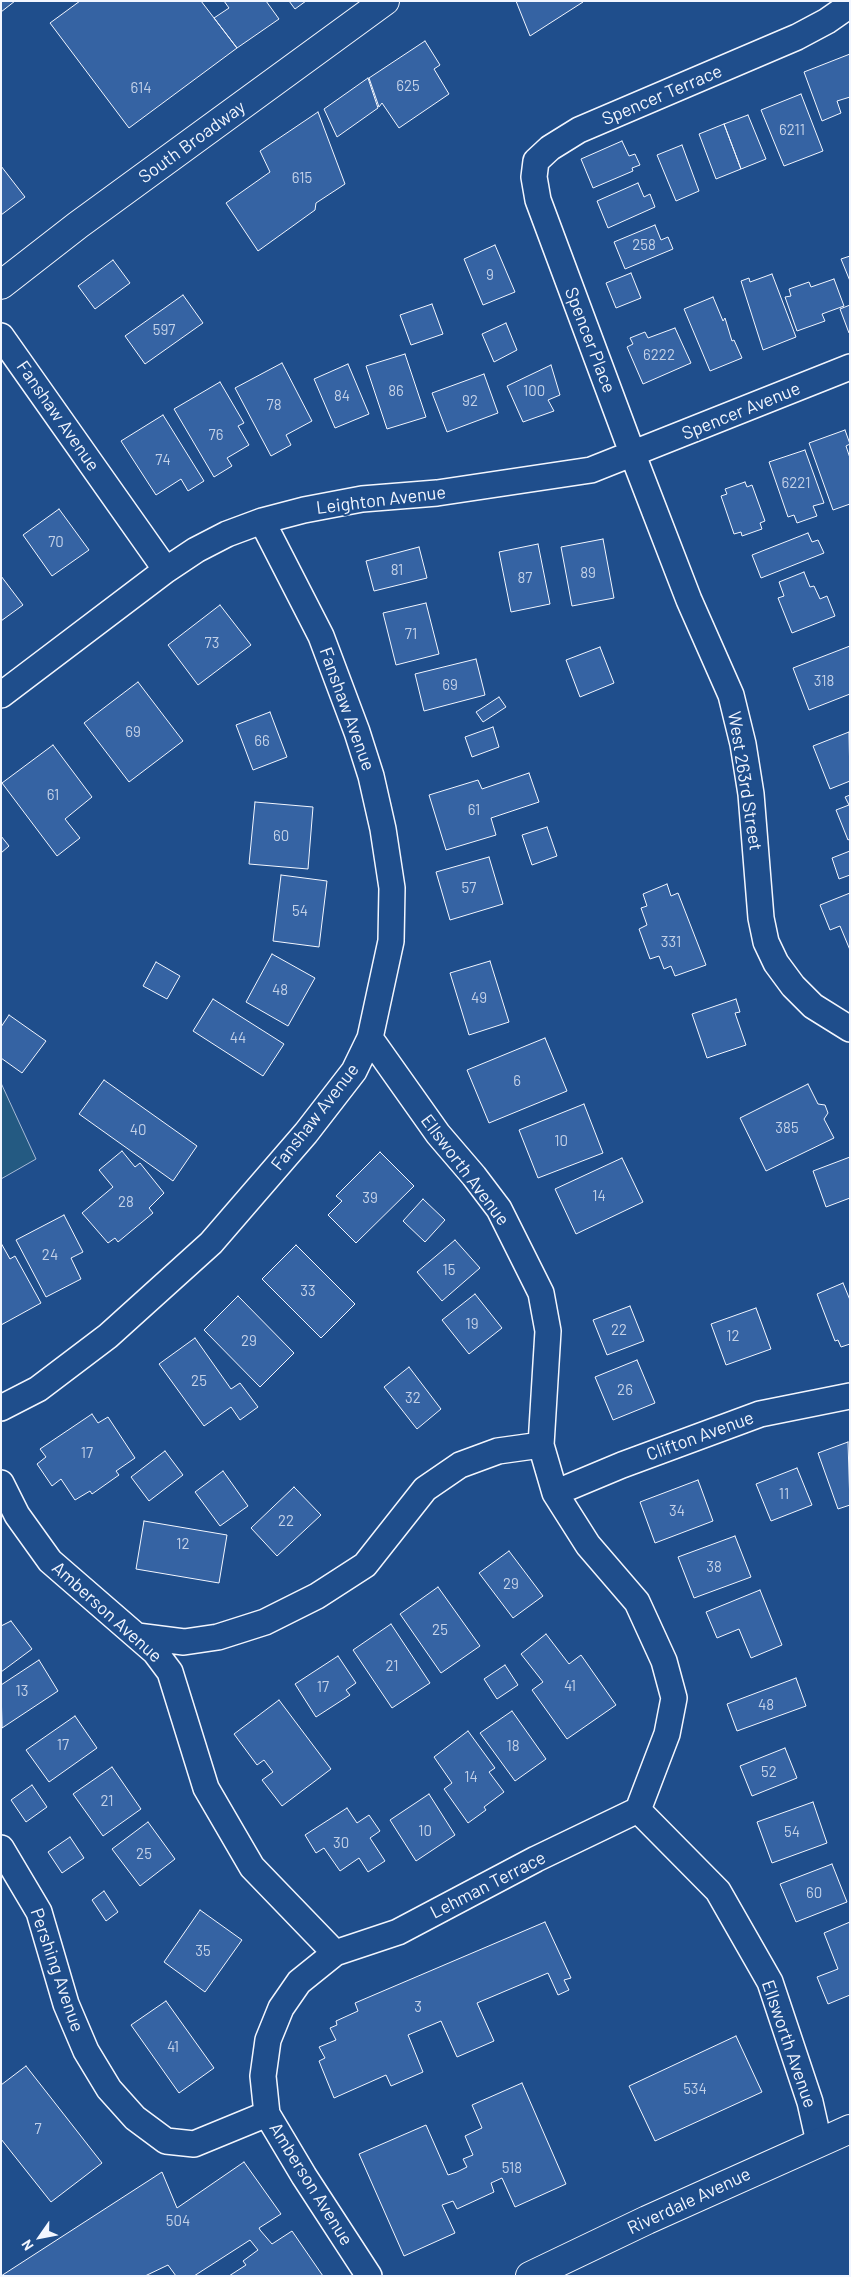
<!DOCTYPE html>
<html>
<head>
<meta charset="utf-8">
<style>
  body { margin:0 }
  #map { position:relative; width:851px; height:2277px; overflow:hidden; background:#1f4e8c; font-family:Barlow,sans-serif }
  canvas { display:block }
  .frame { position:absolute; inset:0; border:2px solid #f2f6ff; pointer-events:none }
  .north { position:absolute; left:15px; top:2212px; width:50px; height:50px; -webkit-text-stroke:4px #1f4e8c; paint-order:stroke; rotate:237deg; font-size:14px; font-weight:700; line-height:20px; text-align:center; color:#f2f6ff }
  .north::after { content:''; display:block; margin:auto; width:18px; height:22px; background:#f2f6ff; clip-path:polygon(50% 0,100% 100%,50% 72%,0 100%) }
</style>
</head>
<body>
<div id="map">
<canvas width="851" height="2277"></canvas>
<div class="frame"></div>
<div class="north">N</div>
</div>
<script>
const ctx = document.querySelector('canvas').getContext('2d');
ctx.lineJoin = 'round';
function paint(path, color) {
  ctx.fillStyle = color;
  ctx.fill(path, 'evenodd');
}
function toPath(rows) {
  const path = new Path2D();
  for (const r of rows) {
    path.moveTo(r[0], r[1]);
    for (let i = 2; i < r.length; i += 2) path.lineTo(r[i], r[i + 1]);
  }
  return path;
}
function strokePath(path, color, width, dash) {
  ctx.strokeStyle = color;
  ctx.lineWidth = width;
  ctx.lineCap = dash ? 'butt' : 'round';
  ctx.setLineDash(dash || []);
  ctx.stroke(path);
}
function drawText(font, color, halo, rows, align = 'center') {
  ctx.font = font + ' Barlow,sans-serif';
  ctx.lineWidth = 4;
  ctx.setLineDash([]);
  ctx.textBaseline = 'middle';
  ctx.strokeStyle = halo;
  ctx.fillStyle = color;
  for (const [text, x, y, turn = 0] of rows) {
    ctx.save();
    ctx.translate(x, y);
    ctx.rotate((+turn || 0) * Math.PI / 180);
    ctx.textAlign = isNaN(turn) ? turn : align;
    if (halo) ctx.strokeText(text, 0, 0);
    ctx.fillText(text, 0, 0);
    ctx.restore();
  }
}
const green = toPath([
  [1,1083,36,1159,1,1179,1,1083]
]);
const building = toPath([
  [1,1,15,1,1,12,1,1],
  [80,1,201,1,237,48,129,128,50,23,80,1],
  [224,1,266,1,279,19,237,48,214,18,229,8,224,1],
  [289,1,306,1,295,9,289,1],
  [516,1,583,1,583,2,530,36,516,1],
  [425,41,440,65,434,69,449,94,399,128,382,103,379,107,369,78,425,41],
  [850,54,850,97,837,101,841,113,822,121,804,72,850,54],
  [368,78,378,108,337,137,324,109,368,78],
  [801,94,823,151,784,166,761,110,801,94],
  [318,112,345,184,316,203,315,210,258,251,226,203,270,172,260,151,318,112],
  [748,115,766,159,741,169,724,124,748,115],
  [724,124,741,169,716,179,699,134,724,124],
  [622,141,629,156,635,154,640,165,632,168,633,171,593,188,581,159,622,141],
  [682,145,699,191,676,201,657,155,682,145],
  [1,166,25,197,1,215,1,166],
  [638,183,644,197,650,194,655,207,608,228,597,201,638,183],
  [655,225,661,240,668,237,673,249,625,269,614,242,655,225],
  [495,245,515,292,483,305,464,259,495,245],
  [850,256,850,281,841,259,850,256],
  [113,260,130,283,95,309,78,286,113,260],
  [631,273,641,298,616,308,606,283,631,273],
  [772,274,796,337,763,350,741,281,749,278,750,282,772,274],
  [834,279,844,306,822,314,825,321,797,331,785,297,791,296,789,289,809,282,811,287,834,279],
  [183,295,203,323,145,364,125,336,183,295],
  [713,297,723,321,725,318,732,341,734,340,742,358,710,371,684,309,713,297],
  [432,304,443,334,411,345,400,315,432,304],
  [850,305,850,333,849,333,840,309,850,305],
  [506,323,517,350,494,362,482,334,506,323],
  [675,328,691,363,643,384,627,347,633,344,630,338,645,332,648,338,675,328],
  [405,354,426,417,387,429,366,366,405,354],
  [282,363,312,421,286,435,291,445,271,456,235,388,282,363],
  [348,364,369,414,335,428,314,379,348,364],
  [551,365,560,395,548,400,554,411,523,422,507,386,551,365],
  [484,374,498,413,447,432,432,393,484,374],
  [220,382,244,423,238,426,249,445,227,458,232,466,214,477,174,409,220,382],
  [163,415,204,481,188,491,181,479,156,495,121,441,163,415],
  [845,430,850,444,846,446,850,458,850,504,833,510,809,443,845,430],
  [805,450,824,503,813,506,817,516,797,523,794,515,788,517,769,462,805,450],
  [745,482,747,487,752,485,765,521,760,523,762,529,742,536,741,532,734,534,721,496,727,494,725,489,745,482],
  [59,509,89,550,52,576,23,535,59,509],
  [808,533,812,542,818,540,824,553,761,578,752,555,808,533],
  [603,539,614,598,572,606,561,547,603,539],
  [538,544,550,604,511,612,499,552,538,544],
  [419,547,427,578,374,591,366,561,419,547],
  [804,572,810,587,814,586,820,599,827,596,835,616,792,633,778,598,784,596,779,582,804,572],
  [1,576,23,605,1,621,1,576],
  [426,603,439,654,396,665,383,613,426,603],
  [220,605,251,645,198,685,168,645,220,605],
  [850,646,850,694,809,710,793,668,850,646],
  [600,647,614,683,580,697,566,660,600,647],
  [476,659,485,695,424,711,415,674,476,659],
  [138,682,183,741,129,782,84,723,138,682],
  [499,697,506,707,483,722,476,712,499,697],
  [270,712,287,757,253,770,236,725,270,712],
  [493,727,499,747,472,757,465,737,493,727],
  [849,732,850,781,830,789,813,746,849,732],
  [53,745,92,797,65,819,80,838,57,856,2,783,53,745],
  [529,773,539,802,491,818,496,835,446,850,429,795,478,780,482,789,529,773],
  [850,795,850,839,848,840,836,810,849,805,845,797,850,795],
  [255,802,313,807,308,869,249,864,255,802],
  [547,827,557,856,532,865,522,835,547,827],
  [1,836,9,846,1,853,1,836],
  [850,851,850,875,839,879,832,858,850,851],
  [489,857,503,904,450,920,436,872,489,857],
  [281,875,327,881,319,947,273,941,281,875],
  [667,884,671,896,678,893,706,965,675,976,671,966,664,969,659,956,650,959,639,929,647,925,641,908,647,906,643,894,667,884],
  [850,893,850,950,840,926,830,930,820,905,850,893],
  [272,954,315,978,288,1026,246,1002,272,954],
  [490,961,509,1022,469,1035,450,973,490,961],
  [156,962,180,976,167,999,143,986,156,962],
  [213,999,284,1044,263,1076,193,1031,213,999],
  [736,999,740,1012,735,1013,746,1045,707,1058,692,1014,736,999],
  [9,1015,46,1041,22,1073,1,1058,1,1027,9,1015],
  [545,1038,567,1091,489,1123,467,1070,545,1038],
  [104,1080,197,1146,173,1181,79,1114,104,1080],
  [808,1084,818,1104,825,1105,828,1113,824,1119,834,1138,766,1171,740,1118,808,1084],
  [584,1104,603,1153,538,1178,519,1130,584,1104],
  [122,1151,135,1167,140,1163,164,1193,149,1208,153,1213,118,1242,115,1238,108,1243,82,1213,113,1187,99,1170,122,1151],
  [380,1152,414,1186,356,1243,328,1215,342,1201,336,1196,380,1152],
  [850,1157,850,1198,826,1207,813,1171,850,1157],
  [622,1158,643,1202,576,1234,555,1189,622,1158],
  [423,1199,445,1220,425,1242,403,1221,423,1199],
  [64,1215,83,1252,71,1258,81,1279,46,1297,16,1240,64,1215],
  [455,1240,480,1268,442,1301,417,1272,455,1240],
  [1,1243,10,1259,15,1256,41,1303,1,1325,1,1243],
  [296,1245,355,1304,321,1338,262,1279,296,1245],
  [843,1283,850,1300,850,1344,841,1347,838,1340,835,1341,817,1294,843,1283],
  [475,1294,502,1328,469,1354,442,1320,475,1294],
  [238,1296,294,1353,260,1387,204,1330,238,1296],
  [630,1306,644,1341,607,1355,593,1320,630,1306],
  [756,1308,771,1349,726,1365,711,1324,756,1308],
  [195,1338,231,1389,240,1383,258,1407,240,1420,231,1407,204,1426,159,1364,195,1338],
  [637,1360,655,1403,613,1420,595,1377,637,1360],
  [409,1367,441,1409,417,1429,384,1387,409,1367],
  [92,1414,98,1423,108,1417,135,1458,116,1471,119,1475,92,1494,90,1491,75,1500,61,1479,52,1486,37,1464,46,1457,40,1449,92,1414],
  [848,1442,850,1505,838,1509,818,1453,848,1442],
  [165,1451,183,1475,149,1501,131,1477,165,1451],
  [797,1468,812,1505,771,1521,756,1484,797,1468],
  [223,1471,248,1506,220,1526,195,1492,223,1471],
  [698,1480,713,1521,655,1543,640,1502,698,1480],
  [294,1487,321,1515,277,1556,251,1528,294,1487],
  [144,1521,227,1535,219,1583,136,1569,144,1521],
  [735,1536,751,1577,694,1598,678,1557,735,1536],
  [509,1551,543,1596,513,1618,479,1573,509,1551],
  [438,1587,480,1646,441,1673,400,1614,438,1587],
  [760,1590,782,1645,751,1658,739,1629,717,1638,706,1612,760,1590],
  [11,1621,32,1649,1,1672,1,1626,11,1621],
  [391,1624,430,1683,392,1708,353,1650,391,1624],
  [546,1634,569,1664,581,1655,616,1705,567,1739,532,1690,543,1682,521,1654,546,1634],
  [338,1656,356,1683,346,1690,350,1695,316,1717,295,1684,338,1656],
  [39,1660,58,1691,2,1728,1,1685,39,1660],
  [505,1665,518,1685,497,1699,484,1679,505,1665],
  [796,1678,806,1706,737,1731,727,1704,796,1678],
  [279,1700,331,1769,282,1806,262,1780,273,1772,264,1760,257,1765,234,1734,279,1700],
  [512,1711,546,1759,515,1781,480,1733,512,1711],
  [75,1716,97,1748,49,1782,26,1750,75,1716],
  [468,1731,495,1768,489,1772,504,1792,484,1807,486,1810,468,1823,444,1789,452,1783,434,1757,468,1731],
  [785,1748,797,1778,752,1796,740,1766,785,1748],
  [112,1767,141,1809,103,1836,73,1794,112,1767],
  [32,1785,47,1807,26,1822,11,1800,32,1785],
  [429,1794,455,1835,416,1861,390,1820,429,1794],
  [813,1802,827,1843,772,1863,757,1822,813,1802],
  [347,1808,357,1823,369,1815,380,1831,370,1838,385,1861,368,1872,359,1858,340,1871,324,1848,316,1853,305,1835,347,1808],
  [148,1822,175,1859,140,1886,112,1849,148,1822],
  [70,1837,84,1858,62,1873,48,1852,70,1837],
  [832,1864,847,1902,796,1922,780,1884,832,1864],
  [104,1891,118,1912,106,1921,92,1900,104,1891],
  [200,1910,242,1940,205,1992,164,1962,200,1910],
  [545,1922,571,1978,564,1980,569,1990,558,1995,548,1973,477,2003,494,2041,457,2057,441,2021,408,2035,423,2072,391,2086,386,2075,334,2098,319,2061,325,2058,319,2047,336,2040,330,2028,337,2025,336,2021,358,2011,355,2003,545,1922],
  [850,1922,850,1995,828,2004,817,1977,838,1969,824,1933,850,1922],
  [166,2001,214,2068,179,2093,131,2025,166,2001],
  [736,2036,762,2092,655,2141,629,2086,736,2036],
  [26,2066,102,2163,51,2202,1,2139,1,2085,26,2066],
  [522,2083,566,2184,515,2207,502,2178,491,2183,494,2192,457,2209,453,2201,442,2205,455,2233,404,2256,359,2154,426,2125,448,2175,457,2172,467,2167,463,2159,473,2155,465,2136,482,2128,472,2105,522,2083],
  [244,2162,281,2214,259,2228,260,2230,272,2244,292,2231,323,2276,229,2276,246,2265,243,2261,258,2250,250,2240,194,2276,176,2276,168,2265,145,2276,1,2276,162,2172,177,2208,244,2162]
]);
const minor = toPath([
  [850,5,827,21,797,37,579,130,550,148,536,161,534,177,538,200,633,455,689,600,731,695,743,744,751,794,761,918,766,942,776,963,793,986,813,1006,850,1029],
  [1,336,166,570],
  [1,695,166,570,196,550,227,534,262,521,304,510,362,499,437,493,591,470,850,367],
  [370,1038,438,1134,474,1176,499,1209,541,1293,548,1331,541,1445,555,1493,588,1545,637,1602,664,1661,674,1698,667,1734,638,1810,718,1891,770,1982,810,2102,819,2142],
  [1,1408,38,1389,108,1336,211,1243,306,1133,354,1071,370,1038,391,941,392,888,383,829,371,776,357,732,321,636,262,521],
  [1,1483,17,1515,50,1561,155,1652,170,1672,206,1788,252,1867,335,1953],
  [555,1493,622,1465,760,1414,850,1396],
  [137,1636,184,1642,218,1637,265,1622,317,1596,365,1565,425,1489,460,1465,498,1451,541,1445],
  [1,1848,39,1912,66,2004,86,2051,109,2089,135,2118,166,2141,194,2144,267,2114],
  [369,2276,304,2176,267,2114,263,2076,268,2040,281,2008,299,1982,335,1953,398,1932,536,1859,638,1810]
]);
const secondary = toPath([
  [530,2276,647,2220,850,2129]
]);
const primary = toPath([
  [1,285,78,225,385,1]
]);
const numberNames = [
  ["625",408,86],
  ["614",141,88],
  ["6211",792,130],
  ["615",302,178],
  ["258",644,245],
  ["9",490,275],
  ["597",164,330],
  ["6222",659,355],
  ["86",396,391],
  ["100",534,391],
  ["84",342,396],
  ["92",470,401],
  ["78",274,405],
  ["76",216,435],
  ["74",163,460],
  ["6221",796,483],
  ["70",56,542],
  ["81",397,570],
  ["89",588,573],
  ["87",525,578],
  ["71",411,634],
  ["73",212,643],
  ["318",824,681],
  ["69",450,685],
  ["69",133,732],
  ["66",262,741],
  ["61",53,795],
  ["61",474,810],
  ["60",281,836],
  ["57",469,888],
  ["54",300,911],
  ["331",671,942],
  ["48",280,990],
  ["49",479,998],
  ["44",238,1038],
  ["6",517,1081],
  ["385",787,1128],
  ["40",138,1130],
  ["10",561,1141],
  ["14",599,1196],
  ["39",370,1198],
  ["28",126,1202],
  ["24",50,1255],
  ["15",449,1270],
  ["33",308,1291],
  ["19",472,1324],
  ["22",619,1330],
  ["12",733,1336],
  ["29",249,1341],
  ["25",199,1381],
  ["26",625,1390],
  ["32",413,1398],
  ["17",87,1453],
  ["11",784,1494],
  ["34",677,1511],
  ["22",286,1521],
  ["12",183,1544],
  ["38",714,1567],
  ["29",511,1584],
  ["25",440,1630],
  ["21",392,1666],
  ["41",570,1686],
  ["17",323,1687],
  ["13",22,1691],
  ["48",766,1705],
  ["17",63,1745],
  ["18",513,1746],
  ["52",769,1772],
  ["14",471,1777],
  ["21",107,1801],
  ["10",425,1831],
  ["54",792,1832],
  ["30",341,1843],
  ["25",144,1854],
  ["60",814,1893],
  ["35",203,1951],
  ["3",418,2007],
  ["41",173,2047],
  ["534",695,2089],
  ["7",38,2129],
  ["518",512,2168],
  ["504",178,2221]
];
const streetNames = [
  ["Spencer Terrace",662,95,-23],
  ["South Broadway",192,142,-36],
  ["Spencer Place",590,340,69],
  ["Spencer Avenue",741,411,-22],
  ["Fanshaw Avenue",58,416,55],
  ["Leighton Avenue",381,500,-7],
  ["Fanshaw Avenue",347,709,70],
  ["West 263rd Street",745,781,81],
  ["Fanshaw Avenue",315,1117,-52],
  ["Ellsworth Avenue",465,1170,53],
  ["Clifton Avenue",700,1436,-20],
  ["Amberson Avenue",107,1612,42],
  ["Lehman Terrace",488,1885,-27],
  ["Pershing Avenue",57,1970,71],
  ["Ellsworth Avenue",789,2044,71],
  ["Amberson Avenue",311,2184,58],
  ["Riverdale Avenue",689,2201,-25]
];
paint(green, '#245a82');
strokePath(green, '#a8bbd7', 1);
paint(building, '#3563a3');
strokePath(building, '#f2f6ff', 1);
strokePath(minor, '#f2f6ff', 28);
strokePath(secondary, '#f2f6ff', 30);
strokePath(primary, '#f2f6ff', 30);
strokePath(minor, '#1f4e8c', 25);
strokePath(secondary, '#1f4e8c', 28);
strokePath(primary, '#1f4e8c', 28);
drawText('15px', '#c3d1e8', null, numberNames);
drawText('18px', '#f2f6ff', '#1f4e8c', streetNames);
</script>
</body>
</html>
